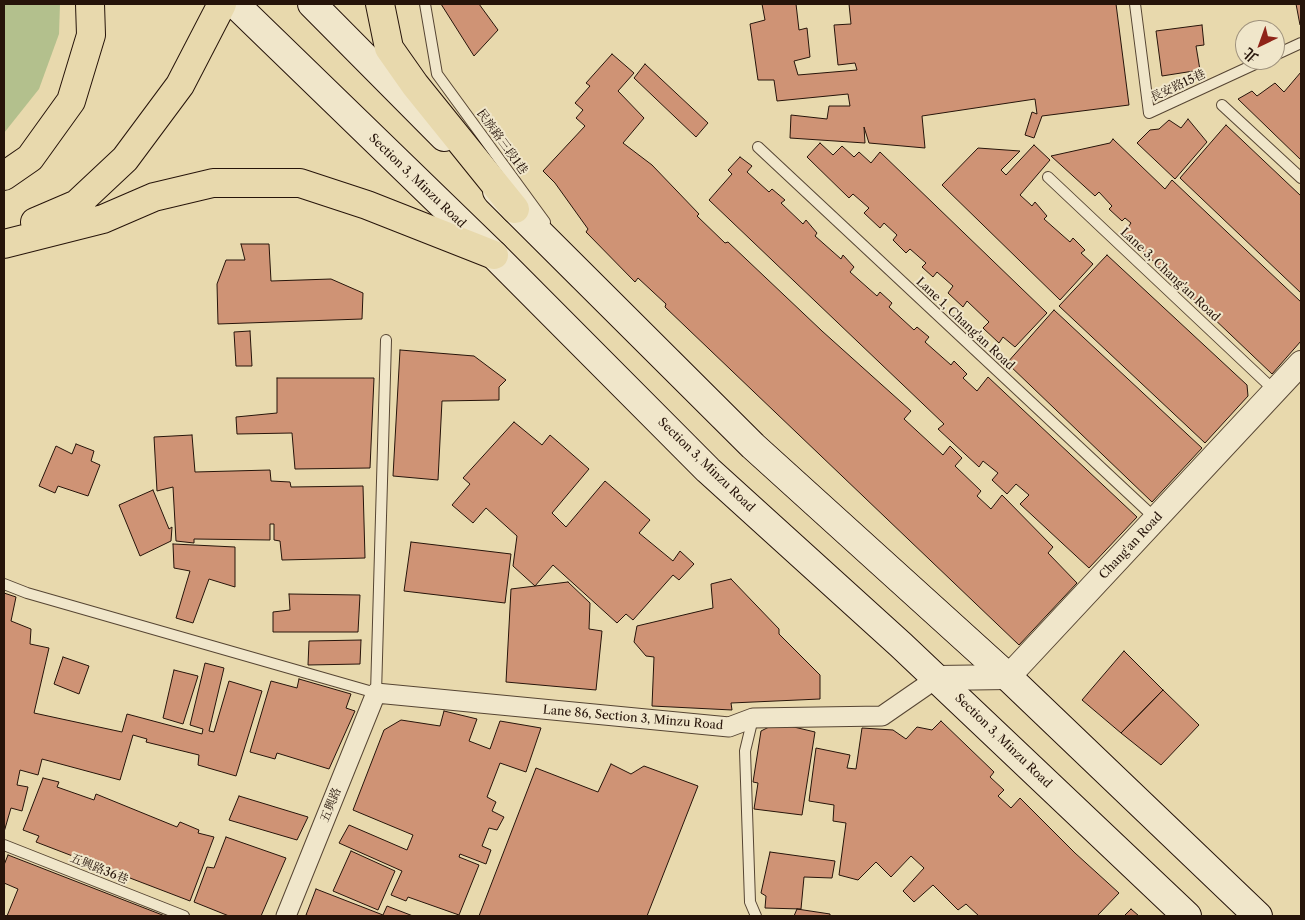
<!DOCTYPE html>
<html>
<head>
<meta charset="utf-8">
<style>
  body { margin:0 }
  #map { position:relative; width:1305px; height:920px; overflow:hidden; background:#e8d9ad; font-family:"Libre Caslon Text","Noto Serif TC",serif }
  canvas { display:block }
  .frame { position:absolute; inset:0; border:5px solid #26140a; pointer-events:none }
  .north { position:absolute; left:1235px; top:20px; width:50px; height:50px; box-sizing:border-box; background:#f0e6ca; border:1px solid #9f927d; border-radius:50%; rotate:222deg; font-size:14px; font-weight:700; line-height:20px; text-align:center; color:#26140a }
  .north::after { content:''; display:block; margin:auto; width:18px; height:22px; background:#8f2418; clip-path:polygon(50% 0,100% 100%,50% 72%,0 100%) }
</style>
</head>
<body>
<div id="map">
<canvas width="1305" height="920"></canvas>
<div class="frame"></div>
<div class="north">北</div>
</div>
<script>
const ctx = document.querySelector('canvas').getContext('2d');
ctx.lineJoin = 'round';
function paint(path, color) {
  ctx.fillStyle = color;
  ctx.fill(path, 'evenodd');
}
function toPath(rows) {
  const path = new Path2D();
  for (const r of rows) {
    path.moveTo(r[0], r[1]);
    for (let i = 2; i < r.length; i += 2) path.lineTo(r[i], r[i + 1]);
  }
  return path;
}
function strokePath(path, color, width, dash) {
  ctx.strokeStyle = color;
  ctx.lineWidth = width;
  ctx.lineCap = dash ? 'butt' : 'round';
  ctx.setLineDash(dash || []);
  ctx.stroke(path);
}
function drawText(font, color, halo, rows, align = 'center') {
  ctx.font = font + ' "Libre Caslon Text","Noto Serif TC",serif';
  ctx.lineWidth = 4;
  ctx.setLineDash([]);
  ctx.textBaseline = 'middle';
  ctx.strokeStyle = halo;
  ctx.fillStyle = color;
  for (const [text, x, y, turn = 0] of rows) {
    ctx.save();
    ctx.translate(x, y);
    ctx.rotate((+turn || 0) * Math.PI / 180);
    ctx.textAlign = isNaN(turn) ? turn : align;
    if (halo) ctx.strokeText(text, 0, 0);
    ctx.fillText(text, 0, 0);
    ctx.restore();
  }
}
const green = toPath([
  [4,4,60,4,59,34,39,89,4,133]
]);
const building = toPath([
  [441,4,479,4,498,30,474,56,441,4],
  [762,4,796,4,799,30,807,28,810,57,794,61,798,75,857,70,855,63,838,65,834,25,851,24,849,4,1116,4,1129,105,1042,116,1034,138,1025,135,1032,112,1037,114,1035,99,922,116,925,148,869,143,864,127,865,143,790,138,791,115,827,119,829,106,850,106,848,94,777,101,774,80,758,80,750,24,765,20,762,4],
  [1296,4,1301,4,1301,24,1300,25,1296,4],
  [1202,25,1204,45,1196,46,1200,70,1162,76,1156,31,1202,25],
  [612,54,634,73,618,91,644,118,623,143,652,165,699,214,697,216,725,243,728,242,822,331,911,411,904,419,943,455,950,446,962,458,955,466,981,491,977,496,991,509,1002,495,1053,547,1048,553,1077,583,1019,645,665,307,666,304,638,278,635,282,586,232,588,229,555,183,543,171,585,126,576,118,583,110,575,103,590,86,586,83,612,54],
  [645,64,708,123,696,137,634,78,645,64],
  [1301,72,1301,160,1238,99,1252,91,1257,96,1275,83,1284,92,1301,72],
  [1188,119,1207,142,1175,179,1137,143,1150,130,1159,129,1169,120,1181,128,1188,119],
  [1226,125,1301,196,1301,293,1180,178,1226,125],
  [1113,139,1165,189,1172,180,1301,302,1301,341,1272,374,1124,233,1131,223,1125,218,1122,221,1109,209,1112,206,1099,192,1095,196,1051,156,1110,143,1113,139],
  [820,143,833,155,842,146,854,157,859,152,871,163,880,152,1047,313,1015,347,1003,337,999,343,983,328,989,322,967,301,963,307,948,293,953,286,937,272,933,277,922,267,926,263,910,249,906,253,893,240,897,235,884,223,880,228,864,213,869,208,853,194,849,198,807,157,820,143],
  [1034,145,1050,160,1020,195,1032,206,1035,202,1047,216,1044,219,1070,242,1073,238,1085,250,1081,253,1093,264,1060,300,942,185,978,148,1020,151,1001,170,1006,175,1034,145],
  [740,157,752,166,747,172,769,192,772,189,785,200,781,203,803,224,806,220,817,233,815,236,841,259,843,255,854,267,850,272,877,296,880,292,892,303,889,307,914,330,917,327,929,337,925,342,951,365,954,361,967,374,963,378,977,391,988,377,1137,517,1089,568,1020,504,1029,495,1016,484,1007,494,992,480,998,473,983,461,979,467,938,429,944,424,709,200,732,174,728,170,740,157],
  [241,244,269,244,271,281,331,279,363,293,362,319,218,324,217,284,226,260,245,260,241,244],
  [1107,255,1247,385,1248,396,1205,443,1059,306,1107,255],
  [1054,310,1202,448,1152,502,1007,363,1054,310],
  [250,331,252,366,236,366,234,332,250,331],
  [400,350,474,356,506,380,499,387,499,400,442,401,438,480,393,476,400,350],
  [277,378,374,378,370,468,295,469,292,433,237,434,236,417,277,413,277,378],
  [514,422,542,445,550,435,589,469,552,513,566,527,605,481,650,520,639,533,673,561,680,551,694,564,679,580,673,575,633,620,626,614,617,623,553,565,535,586,513,566,517,536,486,508,473,523,452,505,470,484,463,478,514,422],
  [192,435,195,472,270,470,271,481,290,482,291,487,363,486,365,558,282,560,280,541,274,540,274,524,270,524,270,540,194,539,194,543,176,541,173,487,157,491,154,437,192,435],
  [76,444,94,451,91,461,100,465,88,496,58,486,55,493,39,486,56,446,72,454,76,444],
  [153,490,169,529,172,527,171,541,140,556,119,505,153,490],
  [411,542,511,554,505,603,404,591,411,542],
  [173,544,235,547,235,587,209,579,193,623,176,618,190,571,174,568,173,544],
  [731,579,779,629,779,634,820,675,820,699,731,703,732,710,652,706,654,657,646,656,634,642,637,626,713,608,711,584,731,579],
  [568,582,590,603,589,629,602,631,596,690,506,682,511,589,568,582],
  [4,593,16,597,11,621,31,629,30,644,49,648,34,713,122,732,127,714,202,734,203,729,190,725,205,663,224,668,209,731,214,732,229,681,262,691,236,776,198,765,199,755,146,742,147,739,133,735,120,780,42,759,38,775,20,770,17,785,28,787,22,811,11,808,4,832,4,593],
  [289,594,360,595,358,632,273,632,273,612,290,610,289,594],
  [361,640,360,664,308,665,309,641,361,640],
  [1124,651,1163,690,1121,733,1082,700,1124,651],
  [63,657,89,666,79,694,54,684,63,657],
  [174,670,198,676,183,724,163,718,174,670],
  [299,679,351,694,346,708,355,711,329,769,277,753,275,759,250,752,271,681,297,688,299,679],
  [1163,690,1199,725,1161,765,1121,733,1163,690],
  [444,711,477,719,469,741,490,749,500,721,541,728,526,772,500,763,487,797,496,802,492,811,504,817,497,830,489,828,482,846,491,850,486,864,460,854,459,857,479,865,459,915,408,897,406,901,391,895,402,871,339,843,349,825,407,850,413,835,353,810,384,730,401,720,440,726,444,711],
  [941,721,994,772,990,777,1004,790,998,796,1011,808,1020,798,1075,853,1119,893,1097,916,979,916,966,904,958,910,933,885,914,902,903,891,924,868,911,856,891,877,876,862,858,880,839,875,846,823,833,821,834,805,809,801,816,748,850,755,847,768,856,769,862,728,893,730,906,739,917,727,932,730,941,721],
  [777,723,815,732,802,815,754,809,758,783,753,782,761,731,777,723],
  [611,764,631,774,644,766,698,786,647,916,479,916,536,768,598,792,611,764],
  [43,778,59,782,57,787,94,800,96,794,177,827,180,822,199,830,198,833,214,837,190,901,36,842,39,836,23,830,43,778],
  [239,796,308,817,297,840,229,820,239,796],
  [226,837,286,858,261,916,229,916,194,902,207,867,214,868,226,837],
  [351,851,395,871,378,910,333,891,351,851],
  [770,852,835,861,832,878,804,877,801,909,765,908,766,896,761,893,770,852],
  [8,855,165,916,7,916,18,889,4,883,4,865,8,855],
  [316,889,383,915,387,906,413,916,310,916,306,915,316,889],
  [797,909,830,914,830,916,794,916,797,909],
  [1131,909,1139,916,1124,916,1131,909]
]);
const service = toPath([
  [425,4,437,74,545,222],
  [1135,4,1149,113,1264,60],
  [1275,55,1301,43],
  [1222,105,1301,178],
  [758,147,1156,519],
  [1048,177,1275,391],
  [4,584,27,593,376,693,386,340],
  [753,718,745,751,750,902,756,916],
  [4,845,184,916]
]);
const minor = toPath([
  [286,916,376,693,729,727,753,718,882,716,937,678]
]);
const tertiary = toPath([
  [937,678,1008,677,1301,363]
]);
const secondary = toPath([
  [235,4,494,255,708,470,901,645,1187,916],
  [312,4,444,137],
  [497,191,753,446,1008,677,1258,916]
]);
const motorway = toPath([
  [380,4,389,48,415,85,515,209],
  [4,176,30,158,71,101,91,35,90,4],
  [35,222,77,204,125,159,180,85,222,4],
  [4,244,103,219,154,197,213,183,300,183,367,205,494,255]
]);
const streetNames = [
  ["長安路15巷",1178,86,-25],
  ["民族路三段1巷",502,142,54],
  ["Section 3, Minzu Road",417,181,44],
  ["Lane 3, Chang'an Road",1170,275,43],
  ["Lane 1, Chang'an Road",965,324,43],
  ["Section 3, Minzu Road",706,465,44],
  ["Chang'an Road",1131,546,-47],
  ["Lane 86, Section 3, Minzu Road",633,718,5],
  ["Section 3, Minzu Road",1003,741,44],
  ["五興路",331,805,-68],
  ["五興路36巷",99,869,22]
];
paint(green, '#b3c08d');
paint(building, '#cf9375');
strokePath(building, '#26140a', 1);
strokePath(service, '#564533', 12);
strokePath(minor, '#564533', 21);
strokePath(tertiary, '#564533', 26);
strokePath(secondary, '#26140a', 30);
strokePath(motorway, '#26140a', 30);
strokePath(service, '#f0e6ca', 10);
strokePath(minor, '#f0e6ca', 19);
strokePath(tertiary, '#f0e6ca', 24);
strokePath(secondary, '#f0e6ca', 28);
strokePath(motorway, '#e8d9ad', 28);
drawText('12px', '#26140a', '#f0e6ca', streetNames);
</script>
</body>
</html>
